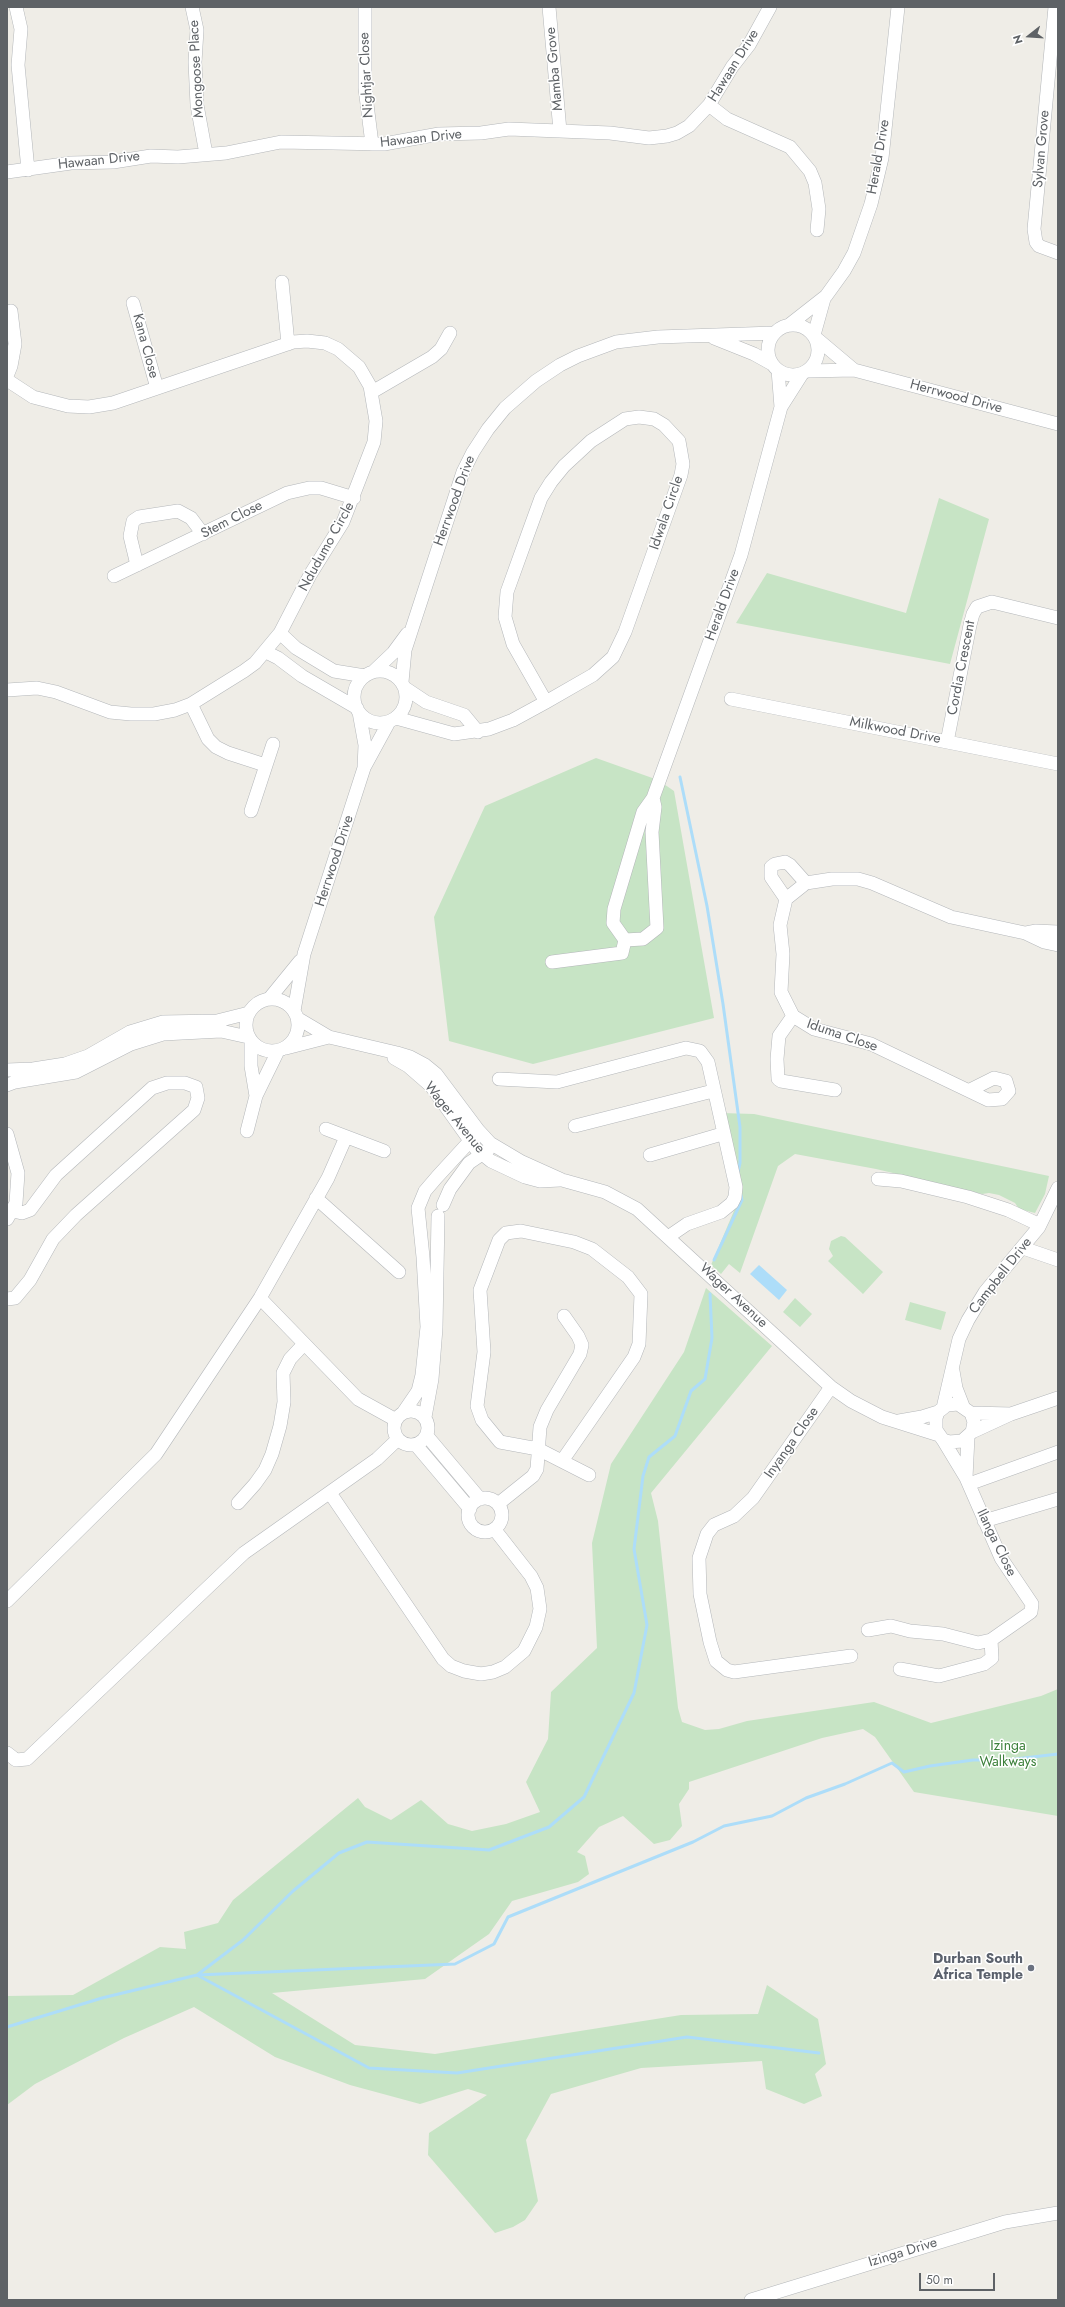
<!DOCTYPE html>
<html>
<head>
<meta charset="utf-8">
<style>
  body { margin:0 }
  #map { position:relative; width:1065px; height:2307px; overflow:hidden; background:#efede7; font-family:Jost,sans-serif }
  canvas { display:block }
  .frame { position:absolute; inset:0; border:8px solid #5e6266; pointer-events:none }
  .north { position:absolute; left:1009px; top:16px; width:40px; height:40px; -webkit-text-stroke:3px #fff; paint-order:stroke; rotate:253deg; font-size:11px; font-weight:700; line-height:16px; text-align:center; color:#5e6266 }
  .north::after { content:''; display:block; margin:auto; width:14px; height:18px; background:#5e6266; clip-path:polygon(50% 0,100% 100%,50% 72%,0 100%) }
  .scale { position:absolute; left:919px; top:2273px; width:76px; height:18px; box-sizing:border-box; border:2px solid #5e6266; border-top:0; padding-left:5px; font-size:12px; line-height:14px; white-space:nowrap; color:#5e6266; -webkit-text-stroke:3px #fff; paint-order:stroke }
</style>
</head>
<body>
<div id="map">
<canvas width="1065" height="2307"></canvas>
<div class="frame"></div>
<div class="north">N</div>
<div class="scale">50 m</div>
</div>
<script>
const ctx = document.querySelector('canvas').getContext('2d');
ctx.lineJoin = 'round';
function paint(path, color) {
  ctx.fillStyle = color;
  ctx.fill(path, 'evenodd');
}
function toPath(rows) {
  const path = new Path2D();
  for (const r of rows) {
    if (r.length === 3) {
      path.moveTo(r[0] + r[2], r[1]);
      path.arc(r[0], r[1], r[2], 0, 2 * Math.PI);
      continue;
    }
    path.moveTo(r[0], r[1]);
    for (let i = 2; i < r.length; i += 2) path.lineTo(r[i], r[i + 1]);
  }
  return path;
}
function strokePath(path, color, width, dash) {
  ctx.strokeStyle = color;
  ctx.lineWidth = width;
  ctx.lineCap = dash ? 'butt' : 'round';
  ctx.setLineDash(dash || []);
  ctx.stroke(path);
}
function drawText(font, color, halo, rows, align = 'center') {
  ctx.font = font + ' Jost,sans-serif';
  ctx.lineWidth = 3;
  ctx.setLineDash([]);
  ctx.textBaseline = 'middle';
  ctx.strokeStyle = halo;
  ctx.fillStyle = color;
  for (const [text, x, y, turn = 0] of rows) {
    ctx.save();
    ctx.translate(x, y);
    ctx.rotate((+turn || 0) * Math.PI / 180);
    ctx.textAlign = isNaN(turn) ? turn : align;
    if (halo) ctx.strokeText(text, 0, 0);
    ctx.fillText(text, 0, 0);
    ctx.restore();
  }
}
const green = toPath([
  [939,498,989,519,950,664,736,623,767,573,906,613],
  [596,758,658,780,674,791,714,1018,533,1064,449,1041,434,917,485,806],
  [721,1113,754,1114,1049,1176,1045,1194,1035,1213,1019,1209,1015,1203,999,1195,989,1193,982,1194,876,1169,795,1154,778,1166,740,1273,729,1264,721,1274,711,1265,736,1206],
  [841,1236,845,1237,883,1272,863,1294,828,1261,833,1256,829,1249,831,1241],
  [706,1288,772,1346,651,1493,658,1521,678,1708,682,1722,705,1730,719,1729,747,1721,874,1702,931,1723,1041,1696,1058,1689,1058,1816,914,1792,875,1737,863,1729,822,1738,689,1782,689,1789,679,1804,682,1826,670,1840,654,1844,623,1816,599,1827,577,1852,585,1856,589,1874,578,1882,512,1901,489,1934,425,1979,272,1993,355,2045,435,2054,681,2015,758,2014,767,1985,818,2019,826,2064,815,2074,822,2096,804,2104,766,2089,762,2061,641,2068,551,2094,526,2140,538,2201,525,2220,513,2227,495,2233,428,2155,429,2133,487,2095,468,2089,420,2104,350,2085,275,2057,194,2007,124,2038,35,2084,7,2105,7,1996,73,1995,160,1947,186,1949,184,1932,218,1923,233,1900,358,1798,365,1807,391,1820,421,1800,448,1824,472,1831,506,1824,540,1812,526,1782,548,1739,551,1692,597,1648,592,1543,611,1464,684,1352],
  [795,1298,812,1314,800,1327,783,1312],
  [910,1302,946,1312,941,1330,905,1320]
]);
const water = toPath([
  [759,1265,787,1290,779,1300,750,1274]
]);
const stream = toPath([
  [680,777,707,906,723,1004,740,1127,740,1163,738,1172],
  [714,1260,742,1200,741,1195],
  [197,1975,243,1940,293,1891,339,1853,367,1842,489,1850,549,1827,584,1797,634,1693,647,1625,634,1549,643,1476,649,1457,675,1436,691,1391,705,1379,712,1338,710,1294],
  [197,1975,455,1964,494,1944,508,1917,693,1842,724,1826,772,1816,806,1798,845,1784,892,1763,904,1772,930,1766,973,1760,1007,1760,1058,1754],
  [7,2027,102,1998,197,1975,369,2068,457,2073,687,2037,819,2053]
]);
const minor = toPath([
  [16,7,21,29,18,65,28,170],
  [192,7,197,30,195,62,197,105,206,154],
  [365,7,365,88,372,144],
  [549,7,560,131],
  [1055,7,1034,229,1036,242,1039,246,1058,253],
  [709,105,727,119,790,147,810,171,815,183,819,209,817,230],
  [7,172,71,163,113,162,151,156,178,157,226,153,281,142,384,144,439,134,481,133,509,129,610,133,649,138,667,136,677,133,689,126,709,105,732,67,749,45,770,7],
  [282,282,288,344],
  [133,303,157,388],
  [793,350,25],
  [789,325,826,296,844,271,854,253,871,204,882,158,898,7],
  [814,335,824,299],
  [714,338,754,354,772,364],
  [816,338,854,370],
  [778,370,781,407],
  [808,371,854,370,1058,424],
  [7,376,11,366,15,344,11,311],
  [7,380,33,397,68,406,89,407,113,403,293,342,307,341,325,343,338,349,359,367,370,386,376,421,374,442,343,522,310,575,280,633,255,663,244,671,191,704,175,710,154,714,131,714,110,712,56,692,37,688,7,690],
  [372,392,432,357,441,349,450,333],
  [137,565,130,536,133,521,139,517,178,511,191,518,203,534],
  [114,576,287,493,309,488,321,488,354,498],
  [280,633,296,648,334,671,365,676],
  [266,652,278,658,302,676,357,708],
  [380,697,26],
  [374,671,393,653,407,634],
  [402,682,405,650,463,472,473,452,488,429,505,408,536,381,560,365,578,356,616,342,658,337,774,333],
  [405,688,426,702,464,715,478,732],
  [731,699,1058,764],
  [191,704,208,739,216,747,228,753,265,765],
  [396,718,454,734,489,729,513,720,546,702,593,675,613,657,625,632,681,475,683,464,679,441,664,425,654,419,639,417,625,419,591,441,564,466,551,482,541,498,529,531,507,592,505,617,513,644,546,702],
  [947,742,970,625,973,614,977,607,992,602,1058,618],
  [365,766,389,722],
  [653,798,655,807,652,832,657,928,643,939,625,940,613,923,614,909,643,812,653,798,741,555,781,407,802,374],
  [251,811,273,744],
  [786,899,771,877,771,867,775,864,785,862,790,865,806,883],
  [1025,933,1035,931,1058,932],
  [552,962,622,953,625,940],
  [272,1025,26],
  [269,999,300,961],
  [294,1011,304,954,364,768,365,745,359,712],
  [793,1016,779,1036,777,1059,778,1079,781,1081,835,1090],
  [297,1018,329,1037,397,1053,410,1057,425,1065,436,1074,478,1130,490,1143,522,1162,562,1180,605,1192,637,1209,831,1387,851,1401,882,1417,939,1435],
  [251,1040,251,1066,256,1096],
  [286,1048,329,1037],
  [394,1058,408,1066,431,1086,476,1149,491,1161,525,1177,540,1181,560,1180],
  [7,1070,33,1069,65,1064,88,1056,130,1032,163,1022,217,1021,249,1013],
  [499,1079,557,1082,686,1048,700,1051,708,1062,736,1187,735,1197,732,1203,721,1212,687,1224,668,1237],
  [7,1085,15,1082,76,1072,131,1044,163,1034,221,1031,248,1037],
  [970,1090,994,1078,1006,1081,1009,1091,1002,1099,988,1100,871,1044,814,1029,793,1016,781,992,783,954,780,925,786,899,806,883,832,879,858,879,872,883,951,917,1025,933,1044,942,1058,945],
  [575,1126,713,1091],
  [326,1129,384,1151],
  [247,1131,256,1096,278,1051],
  [7,1134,18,1173,16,1203,7,1219],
  [650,1155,722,1134],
  [878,1179,901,1181,968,1197,1008,1210,1040,1225],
  [316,1198,399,1272],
  [443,1205,450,1189,469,1163,488,1150],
  [1023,1248,1058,1260],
  [260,1298,358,1399,396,1420],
  [7,1299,15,1298,30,1280,53,1239,76,1215,194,1110,198,1098,196,1087,185,1083,167,1083,152,1088,56,1175,30,1210,22,1213,13,1211],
  [953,1371,956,1388,963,1406],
  [831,1387,753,1498,734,1516,714,1525,707,1534,699,1558,700,1594,710,1642,716,1661,727,1670,734,1672,851,1656],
  [943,1408,959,1339,968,1320,985,1292,1039,1227,1058,1188],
  [411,1428,17],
  [403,1413,418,1391,422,1375,427,1327,423,1257,418,1208,425,1191,437,1177,470,1141,481,1134],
  [971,1413,1011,1414],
  [425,1417,432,1379,436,1328,438,1216],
  [899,1421,922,1417,938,1412,947,1405,958,1404,971,1413,974,1422,972,1432,962,1441,949,1442,943,1440,936,1430,936,1418,938,1412],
  [972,1432,1011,1414,1058,1398],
  [427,1436,480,1499],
  [416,1445,470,1509],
  [562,1461,634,1357,639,1344,641,1294,628,1277,592,1249,574,1242,521,1231,506,1233,499,1240,480,1290,484,1352,477,1406,482,1420,500,1442,538,1449,589,1475],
  [966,1478,968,1437],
  [969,1484,1058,1452],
  [330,1493,443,1659,451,1666,464,1671,481,1674,493,1672,505,1667,524,1651,536,1627,540,1609,537,1588,531,1576,495,1530],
  [485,1515,17],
  [238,1503,255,1484,265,1470,272,1454,280,1426,284,1402,283,1373,290,1359,304,1344],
  [498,1504,533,1476,537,1469,540,1427,547,1410,580,1354,582,1345,578,1336,564,1316],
  [984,1521,1058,1499],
  [7,1601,156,1454,260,1298,328,1178,346,1137],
  [868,1630,891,1626,910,1631,943,1634,978,1643,991,1640,1031,1612,1032,1604,1001,1558,966,1478,943,1440],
  [900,1669,939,1676,984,1664,992,1658,991,1640],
  [7,1753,16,1760,27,1759,244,1553,377,1459,398,1439],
  [751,2300,1005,2222,1058,2213]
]);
const markers = [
  [1031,1968,4,"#6b7280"]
];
const streetNames = [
  ["Hawaan Drive",734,66,-58],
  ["Mongoose Place",197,69,-93],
  ["Mamba Grove",555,69,-95],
  ["Nightjar Close",367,75,-93],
  ["Hawaan Drive",421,139,-6],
  ["Sylvan Grove",1042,149,-85],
  ["Herald Drive",879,157,-80],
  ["Hawaan Drive",99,161,-6],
  ["Kana Close",145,346,75],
  ["Herrwood Drive",956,397,15],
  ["Herrwood Drive",455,501,-70],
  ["Idwala Circle",667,513,-71],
  ["Stem Close",232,520,-27],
  ["Ndudumo Circle",327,547,-61],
  ["Herald Drive",723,605,-70],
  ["Cordia Crescent",962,668,-79],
  ["Milkwood Drive",895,731,11],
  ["Herrwood Drive",335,861,-72],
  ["Iduma Close",842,1036,19],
  ["Wager Avenue",454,1118,51],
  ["Campbell Drive",1001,1276,-52],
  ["Wager Avenue",733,1296,43],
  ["Inyanga Close",792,1443,-55],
  ["Ilanga Close",996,1543,64],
  ["Izinga Drive",903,2253,-17]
];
const parkNames = [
  ["Izinga",1008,1747],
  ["Walkways",1008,1763]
];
const worshipNames = [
  ["Durban South",1023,1960],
  ["Africa Temple",1023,1976]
];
paint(green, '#c7e4c5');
paint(water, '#adddf9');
strokePath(stream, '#adddf9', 3);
strokePath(minor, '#b4b7ba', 14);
strokePath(minor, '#fff', 13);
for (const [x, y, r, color] of markers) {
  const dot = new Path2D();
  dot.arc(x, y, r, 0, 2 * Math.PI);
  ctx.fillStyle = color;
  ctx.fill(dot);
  strokePath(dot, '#fff', 1.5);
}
drawText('14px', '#5e6266', '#fff', streetNames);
drawText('14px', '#3c803b', '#fff', parkNames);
drawText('bold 14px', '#5b616d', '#fff', worshipNames, 'right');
</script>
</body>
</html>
